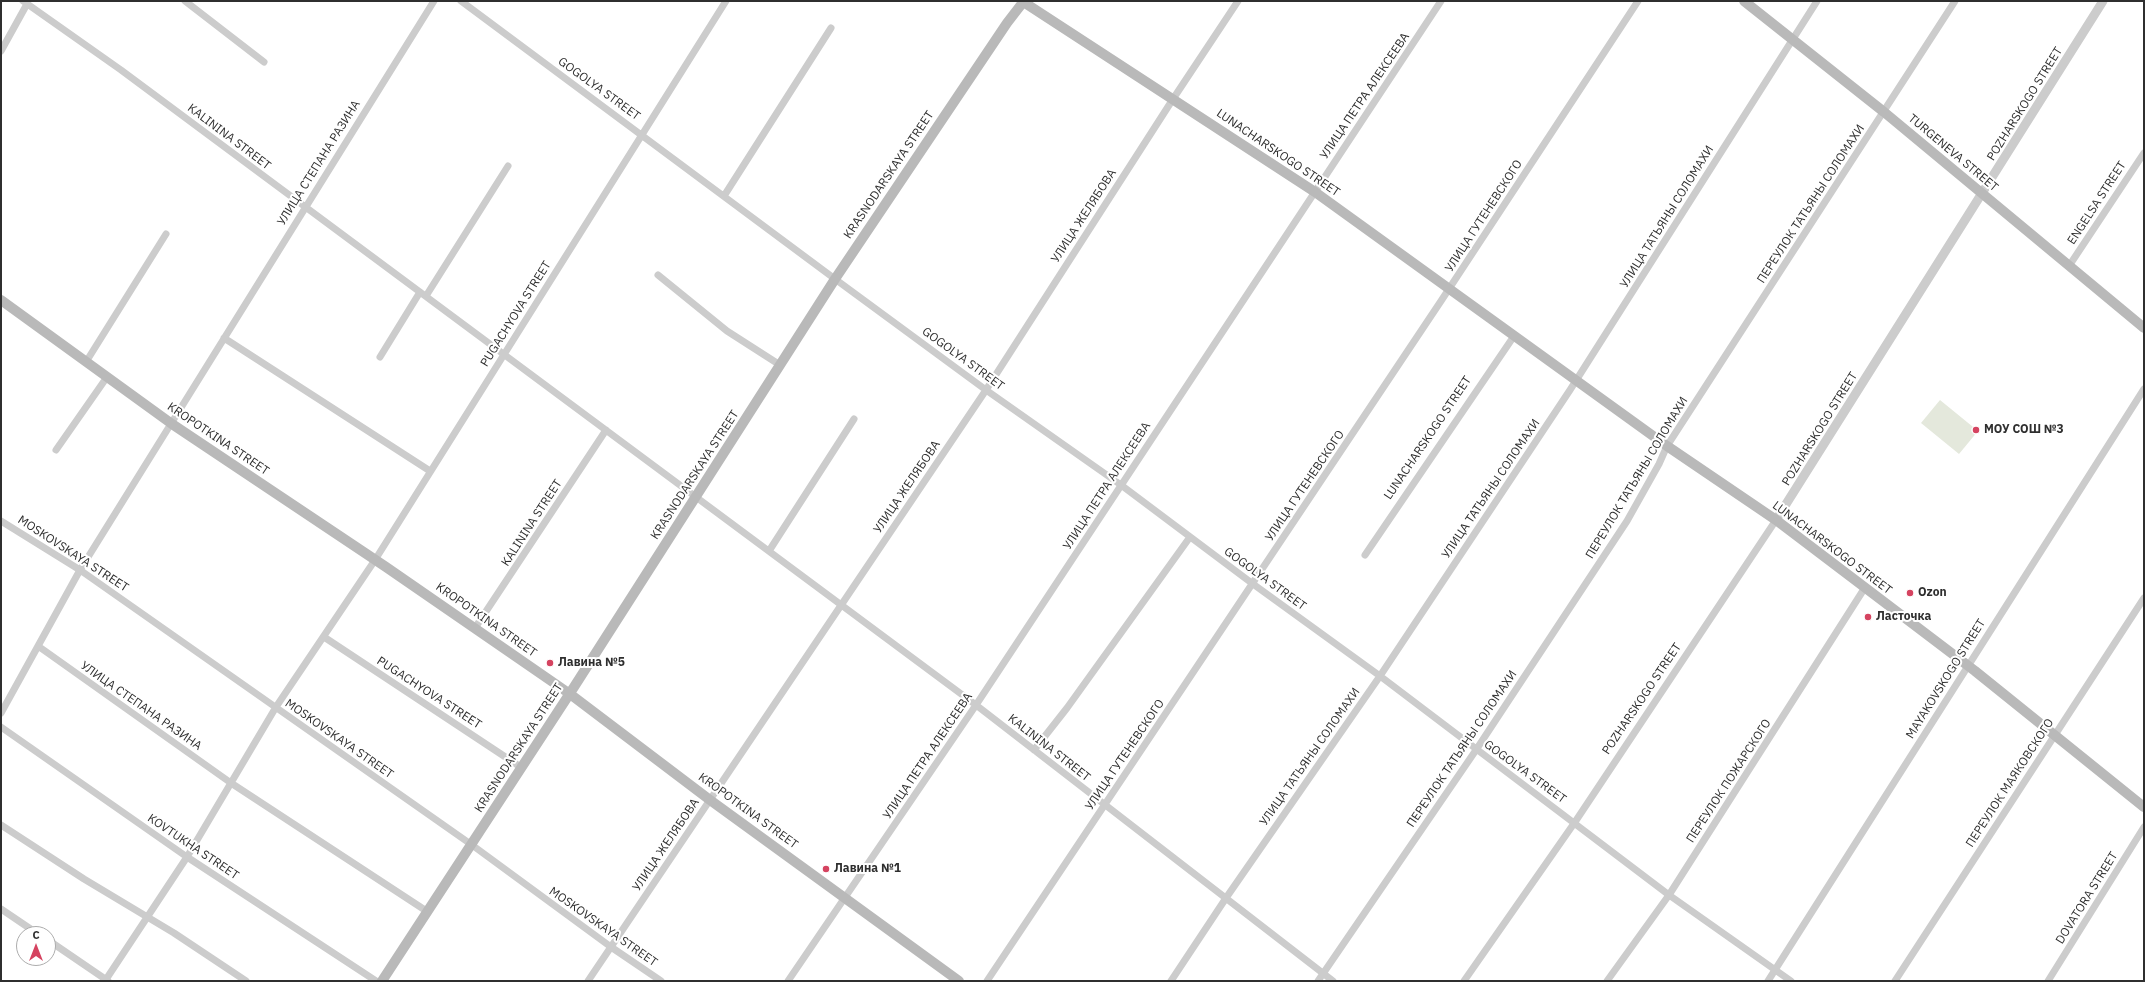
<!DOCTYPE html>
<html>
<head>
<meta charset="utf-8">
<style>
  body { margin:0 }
  #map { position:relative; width:2145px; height:982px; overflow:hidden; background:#fff; font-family:"IBM Plex Sans",sans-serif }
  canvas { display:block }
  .frame { position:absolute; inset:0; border:2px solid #2f2f2f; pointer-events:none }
  .north { position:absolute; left:16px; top:926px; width:40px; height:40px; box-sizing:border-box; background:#fff; border:1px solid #acacac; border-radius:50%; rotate:0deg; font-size:11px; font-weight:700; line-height:16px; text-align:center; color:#2f2f2f }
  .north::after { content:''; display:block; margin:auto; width:14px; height:18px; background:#d54360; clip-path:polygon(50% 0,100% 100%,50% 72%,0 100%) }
</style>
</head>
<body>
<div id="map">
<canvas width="2145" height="982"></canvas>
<div class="frame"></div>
<div class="north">С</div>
</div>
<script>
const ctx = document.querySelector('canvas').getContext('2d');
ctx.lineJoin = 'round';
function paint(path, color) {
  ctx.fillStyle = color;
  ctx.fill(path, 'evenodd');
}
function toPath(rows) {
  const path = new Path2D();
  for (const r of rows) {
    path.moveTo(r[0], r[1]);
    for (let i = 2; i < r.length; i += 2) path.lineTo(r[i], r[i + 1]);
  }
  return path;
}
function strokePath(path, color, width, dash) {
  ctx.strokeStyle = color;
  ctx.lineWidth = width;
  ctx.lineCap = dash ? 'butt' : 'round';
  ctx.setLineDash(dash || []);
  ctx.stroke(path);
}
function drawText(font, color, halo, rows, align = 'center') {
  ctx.font = font + ' "IBM Plex Sans",sans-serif';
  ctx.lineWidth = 4;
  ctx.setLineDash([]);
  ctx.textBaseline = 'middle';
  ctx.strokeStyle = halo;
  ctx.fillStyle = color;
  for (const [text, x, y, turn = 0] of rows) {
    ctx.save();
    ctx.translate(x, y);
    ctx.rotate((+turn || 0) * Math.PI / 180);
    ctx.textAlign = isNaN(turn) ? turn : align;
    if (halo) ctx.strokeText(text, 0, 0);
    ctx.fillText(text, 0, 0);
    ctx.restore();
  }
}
const green = toPath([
  [1940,400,1978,431,1959,454,1921,423]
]);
const minor = toPath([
  [23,1,121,70,976,705,1333,981],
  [185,1,264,62],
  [461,1,835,279,986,390,1121,485,1253,584,1380,676,1669,895,1791,981],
  [1,51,27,4],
  [724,196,831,28],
  [2069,266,2144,153],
  [658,275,727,331,780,365],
  [426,296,508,166],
  [224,338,430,471],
  [380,357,420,292],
  [86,362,166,234],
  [56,450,107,377],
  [1,521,80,570,472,845,611,947,661,981],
  [769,551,854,419],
  [1365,555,1514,336],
  [475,628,606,430],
  [324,637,522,768],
  [38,646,231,783,428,912],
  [1,713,80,570,434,1],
  [1,727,187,857,376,981],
  [1034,750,1067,708,1190,537],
  [1,825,84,879,174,933,246,981],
  [1,909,38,934],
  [48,940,108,981],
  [105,981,187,857,276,707,375,560,726,1],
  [588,981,986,390,1173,99,1238,1],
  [788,981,976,705,1441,1],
  [987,981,1441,301,1638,1],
  [1171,981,1226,898,1380,676,1570,390,1817,1],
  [1318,981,1476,750,1627,521,1659,464,1667,446,1955,1],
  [1464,981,1575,822,1776,520],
  [1607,981,1669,895,1864,589],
  [1768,981,2144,389],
  [1895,981,2144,598],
  [2048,981,2144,827]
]);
const tertiary = toPath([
  [1776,520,2103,1]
]);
const secondary = toPath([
  [1022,1,1315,192,1667,446,1776,520,1975,671,2144,807],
  [1744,1,1884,112,2144,328],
  [1,300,172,424,386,567,570,694,710,800,959,981],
  [382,981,574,687,835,279,1007,23,1024,1]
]);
const markers = [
  [1976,430,4,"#d54360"],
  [1910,593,4,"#d54360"],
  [1868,617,4,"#d54360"],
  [550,663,4,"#d54360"],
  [826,869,4,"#d54360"]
];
const streetNames = [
  ["GOGOLYA STREET",599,89,36],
  ["УЛИЦА ПЕТРА АЛЕКСЕЕВА",1365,96,-56],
  ["POZHARSKOGO STREET",2025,104,-58],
  ["KALININA STREET",229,137,37],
  ["LUNACHARSKOGO STREET",1278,153,34],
  ["TURGENEVA STREET",1953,153,40],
  ["УЛИЦА СТЕПАНА РАЗИНА",319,163,-58],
  ["KRASNODARSKAYA STREET",889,175,-56],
  ["ENGELSA STREET",2097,203,-57],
  ["ПЕРЕУЛОК ТАТЬЯНЫ СОЛОМАХИ",1811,204,-57],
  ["УЛИЦА ЖЕЛЯБОВА",1084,216,-57],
  ["УЛИЦА ГУТЕНЕВСКОГО",1484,216,-57],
  ["УЛИЦА ТАТЬЯНЫ СОЛОМАХИ",1667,217,-58],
  ["PUGACHYOVA STREET",516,314,-58],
  ["GOGOLYA STREET",963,359,36],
  ["POZHARSKOGO STREET",1820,429,-58],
  ["LUNACHARSKOGO STREET",1428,438,-56],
  ["KROPOTKINA STREET",218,439,34],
  ["KRASNODARSKAYA STREET",695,475,-57],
  ["ПЕРЕУЛОК ТАТЬЯНЫ СОЛОМАХИ",1637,478,-59],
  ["УЛИЦА ПЕТРА АЛЕКСЕЕВА",1107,486,-57],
  ["УЛИЦА ГУТЕНЕВСКОГО",1305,486,-56],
  ["УЛИЦА ЖЕЛЯБОВА",907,487,-56],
  ["УЛИЦА ТАТЬЯНЫ СОЛОМАХИ",1491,489,-56],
  ["KALININA STREET",532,523,-57],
  ["LUNACHARSKOGO STREET",1832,548,37],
  ["MOSKOVSKAYA STREET",73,554,33],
  ["GOGOLYA STREET",1265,579,36],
  ["KROPOTKINA STREET",486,620,35],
  ["MAYAKOVSKOGO STREET",1946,679,-58],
  ["PUGACHYOVA STREET",429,693,33],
  ["POZHARSKOGO STREET",1642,699,-56],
  ["УЛИЦА СТЕПАНА РАЗИНА",141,706,35],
  ["MOSKOVSKAYA STREET",339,739,35],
  ["KRASNODARSKAYA STREET",519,748,-57],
  ["KALININA STREET",1049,748,38],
  ["ПЕРЕУЛОК ТАТЬЯНЫ СОЛОМАХИ",1462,749,-56],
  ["УЛИЦА ГУТЕНЕВСКОГО",1125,755,-56],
  ["УЛИЦА ПЕТРА АЛЕКСЕЕВА",928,756,-56],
  ["УЛИЦА ТАТЬЯНЫ СОЛОМАХИ",1310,757,-55],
  ["GOGOLYA STREET",1525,772,36],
  ["ПЕРЕУЛОК ПОЖАРСКОГО",1729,781,-57],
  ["ПЕРЕУЛОК МАЯКОВСКОГО",2010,783,-57],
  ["KROPOTKINA STREET",748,811,36],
  ["УЛИЦА ЖЕЛЯБОВА",666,845,-56],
  ["KOVTUKHA STREET",193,847,34],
  ["DOVATORA STREET",2087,898,-58],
  ["MOSKOVSKAYA STREET",603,927,35]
];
const poiNames = [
  ["МОУ СОШ №3",1984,430],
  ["Ozon",1918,593],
  ["Ласточка",1876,617],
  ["Лавина №5",558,663],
  ["Лавина №1",834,869]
];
paint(green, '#e4e8dc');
strokePath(minor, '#ccc', 7);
strokePath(tertiary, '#ccc', 9);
strokePath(secondary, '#b9b9b9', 10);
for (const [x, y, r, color] of markers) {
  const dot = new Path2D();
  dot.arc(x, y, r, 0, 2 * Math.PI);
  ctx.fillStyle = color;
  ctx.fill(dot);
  strokePath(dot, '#fff', 1.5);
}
drawText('12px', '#2f2f2f', '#fff', streetNames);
drawText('bold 12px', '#2f2f2f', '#fff', poiNames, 'left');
</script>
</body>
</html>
